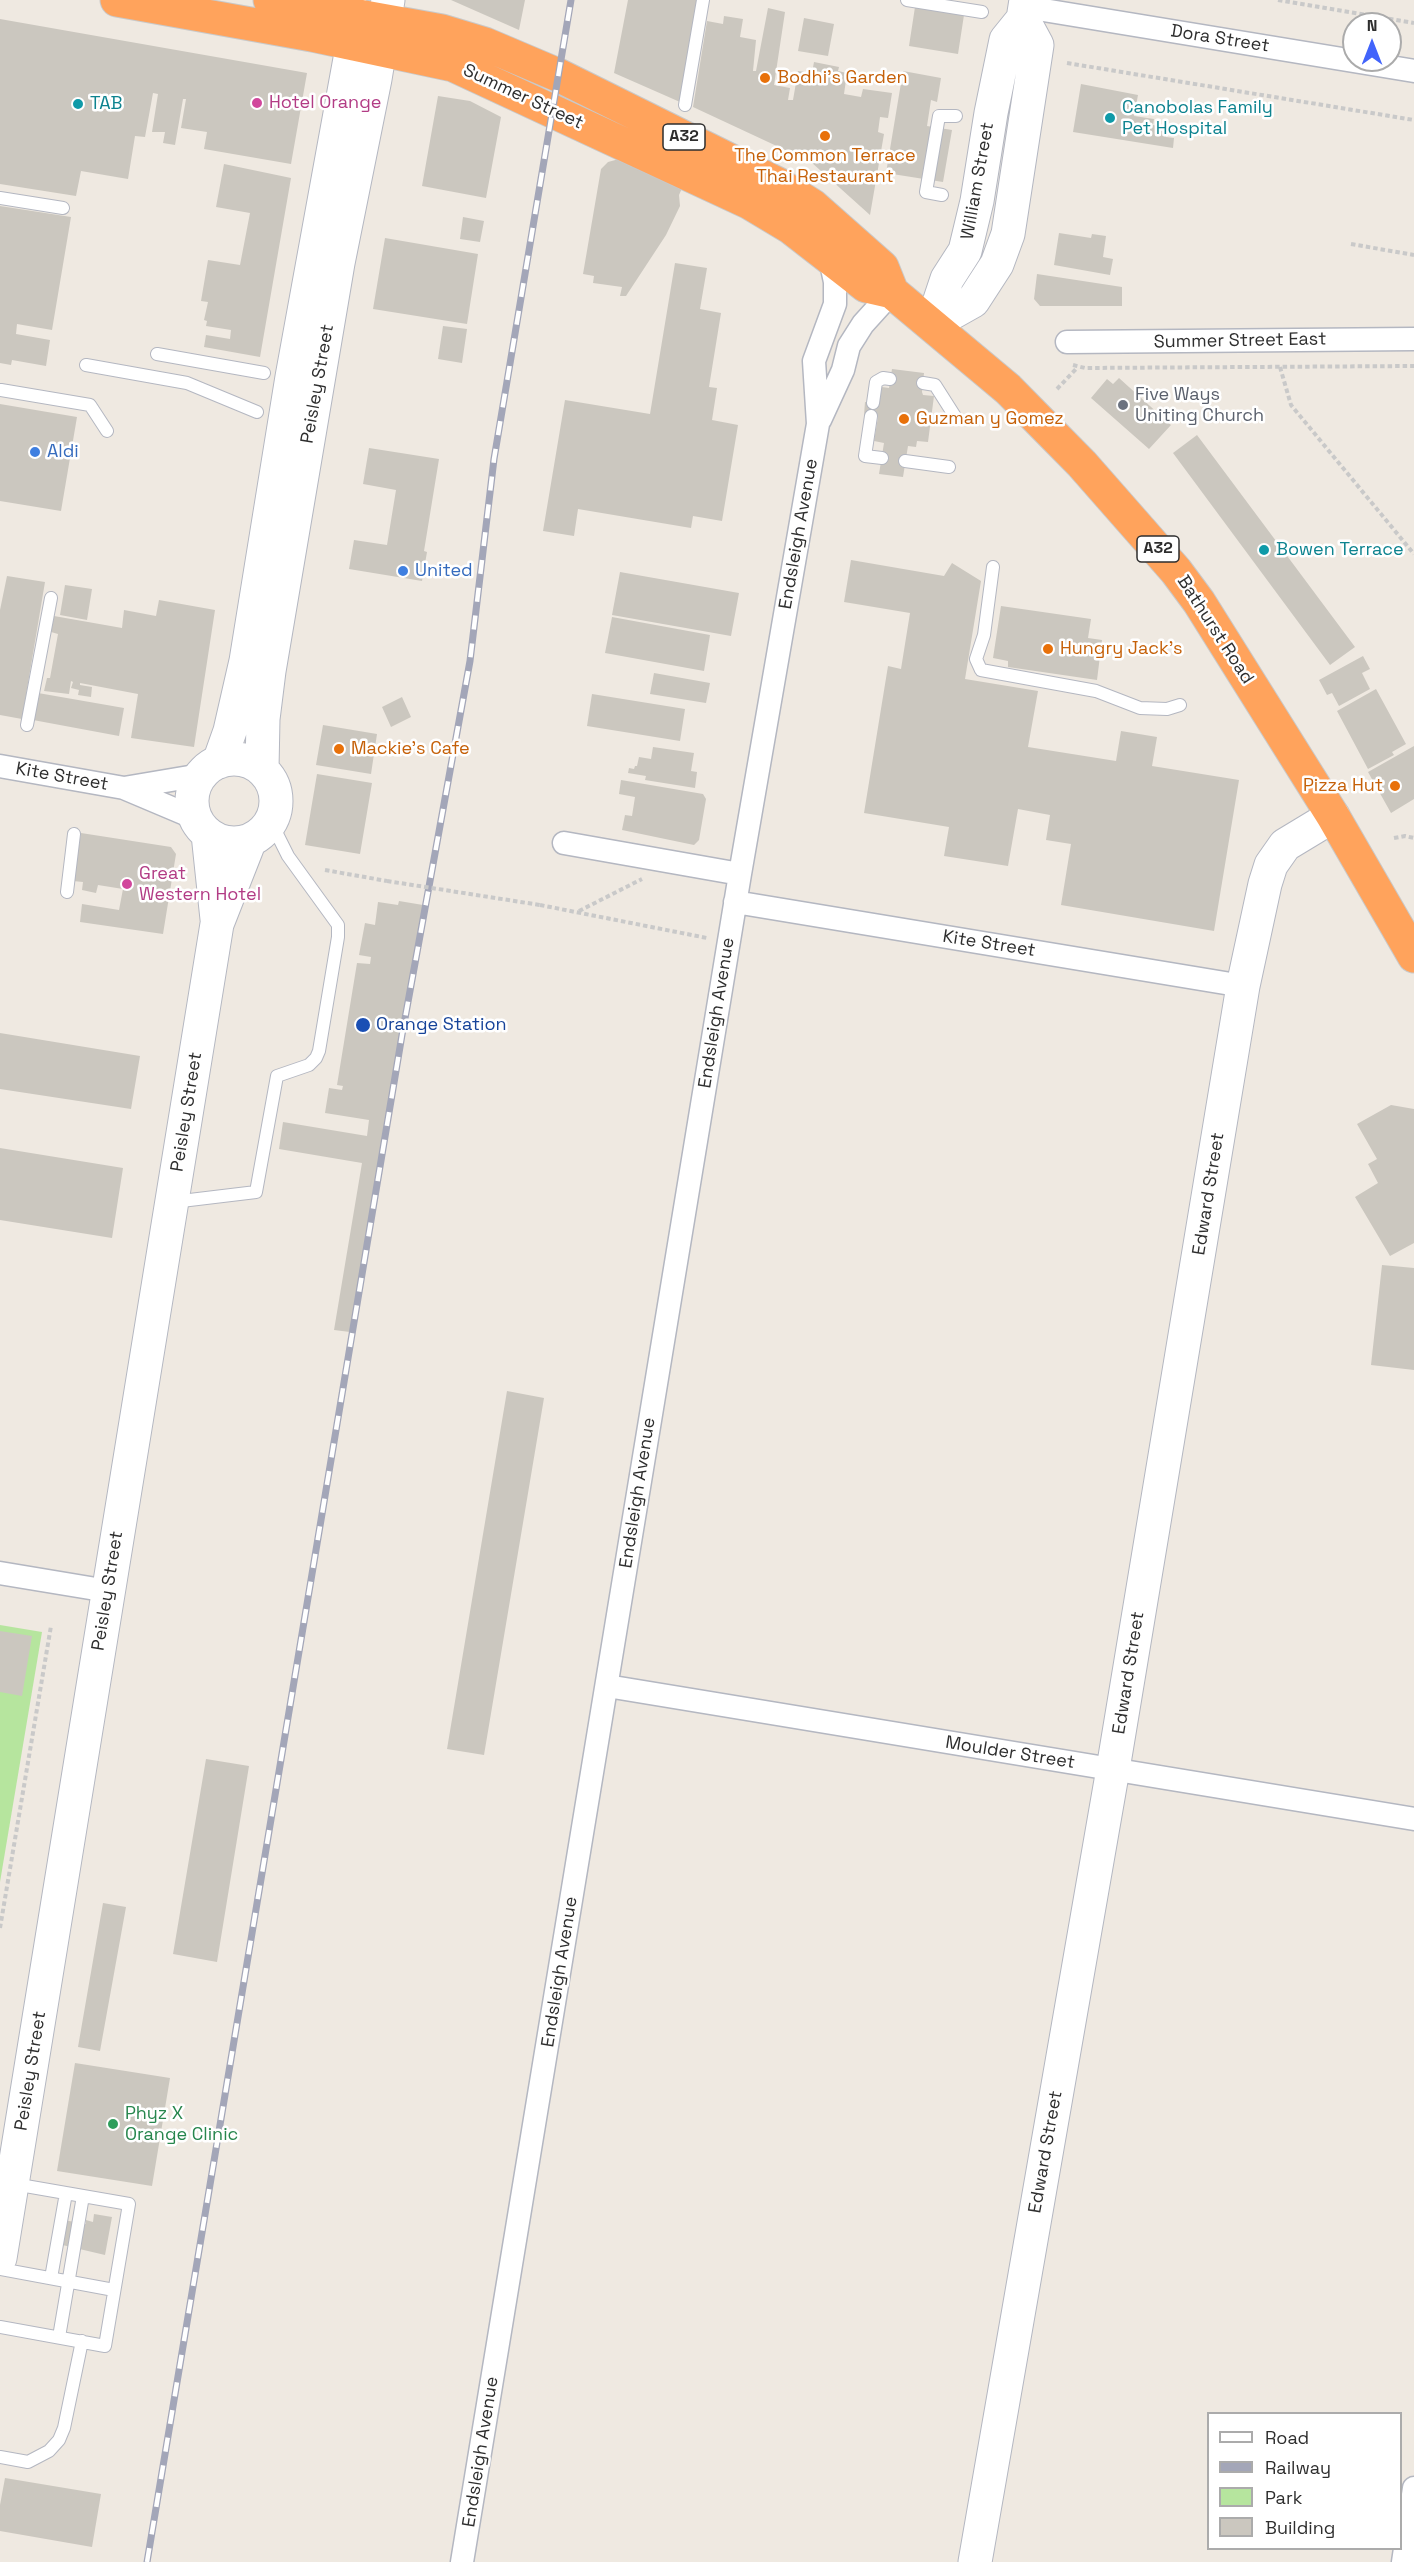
<!DOCTYPE html>
<html>
<head>
<meta charset="utf-8">
<style>
  body { margin:0 }
  #map { position:relative; width:1414px; height:2562px; overflow:hidden; background:#efe9e1; font-family:"Space Grotesk",sans-serif }
  canvas { display:block }
  .legend { position:absolute; left:1207px; top:2412px; width:195px; height:138px; box-sizing:border-box; background:#fff; border:2px solid #ababab; margin:0; padding:8px 10px; list-style:none; font-size:18px; color:#2e2e2e }
  .legend li { display:flex; align-items:center; gap:12px; height:30px }
  .legend b { width:30px; border:2px solid #ababab }
  .north { position:absolute; left:1342px; top:12px; width:60px; height:60px; box-sizing:border-box; background:#fff; border:2px solid #ababab; border-radius:50%; rotate:0deg; font-size:16px; font-weight:700; line-height:24px; text-align:center; color:#2e2e2e }
  .north::after { content:''; display:block; margin:auto; width:21px; height:27px; background:#4264fb; clip-path:polygon(50% 0,100% 100%,50% 72%,0 100%) }
</style>
</head>
<body>
<div id="map">
<canvas width="1414" height="2562"></canvas>
<ul class="legend">
<li><b style="height:8px;background:#fff"></b>Road</li>
<li><b style="height:8px;background:#a3a6b8"></b>Railway</li>
<li><b style="height:16px;background:#b6e59e"></b>Park</li>
<li><b style="height:16px;background:#cbc7bf"></b>Building</li>
</ul>
<div class="north">N</div>
</div>
<script>
const ctx = document.querySelector('canvas').getContext('2d');
ctx.lineJoin = 'round';
function paint(path, color) {
  ctx.fillStyle = color;
  ctx.fill(path, 'evenodd');
}
function toPath(rows) {
  const path = new Path2D();
  for (const r of rows) {
    if (r.length === 3) {
      path.moveTo(r[0] + r[2], r[1]);
      path.arc(r[0], r[1], r[2], 0, 2 * Math.PI);
      continue;
    }
    path.moveTo(r[0], r[1]);
    for (let i = 2; i < r.length; i += 2) path.lineTo(r[i], r[i + 1]);
  }
  return path;
}
function strokePath(path, color, width, dash) {
  ctx.strokeStyle = color;
  ctx.lineWidth = width;
  ctx.lineCap = dash ? 'butt' : 'round';
  ctx.setLineDash(dash || []);
  ctx.stroke(path);
}
function drawText(font, color, halo, rows, align = 'center') {
  ctx.font = font + ' "Space Grotesk",sans-serif';
  ctx.lineWidth = 5;
  ctx.setLineDash([]);
  ctx.textBaseline = 'middle';
  ctx.strokeStyle = halo;
  ctx.fillStyle = color;
  for (const [text, x, y, turn = 0] of rows) {
    ctx.save();
    ctx.translate(x, y);
    ctx.rotate((+turn || 0) * Math.PI / 180);
    ctx.textAlign = isNaN(turn) ? turn : align;
    if (halo) ctx.strokeText(text, 0, 0);
    ctx.fillText(text, 0, 0);
    ctx.restore();
  }
}
const green = toPath([
  [0,1625,42,1632,0,1882]
]);
const building = toPath([
  [451,0,525,0,519,30],
  [628,0,699,0,680,102,614,73],
  [915,7,964,15,958,54,909,46],
  [768,8,785,12,774,85,790,88,788,100,793,100,798,71,812,73,814,62,839,67,838,71,847,73,844,94,861,97,863,89,892,93,888,118,880,117,878,132,884,134,870,215,811,162,693,107,707,21,723,24,724,16,743,19,740,37,756,40,753,71,756,71],
  [804,18,834,24,828,56,798,51],
  [0,19,307,73,291,164,204,149,207,132,181,128,186,99,183,99,175,145,163,143,165,132,152,132,158,94,153,93,145,137,135,136,128,179,81,171,76,196,0,184],
  [903,71,941,78,937,102,931,100,927,126,952,130,943,182,886,173],
  [1081,84,1138,95,1134,116,1154,119,1153,125,1167,128,1166,137,1174,138,1173,148,1073,132],
  [438,96,470,101,501,117,486,198,422,186],
  [619,159,683,186,679,195,680,206,666,235,626,296,620,296,622,287,593,283,594,276,583,274,601,169,608,162],
  [224,164,291,178,260,357,204,347,206,335,230,339,231,330,206,326,207,321,204,320,208,302,201,301,208,260,240,265,250,213,216,207],
  [0,206,71,217,52,330,17,324,16,334,50,340,46,366,12,360,11,365,0,363],
  [463,217,484,221,480,242,460,239],
  [1059,233,1091,238,1092,234,1106,236,1103,257,1113,259,1110,275,1054,265],
  [385,238,478,254,467,324,373,309],
  [675,263,707,268,700,309,721,313,709,387,717,388,712,420,738,425,722,521,693,516,691,528,578,509,574,536,543,531,565,400,650,414],
  [1037,274,1122,287,1122,306,1040,306,1034,299],
  [443,326,467,329,462,363,438,359],
  [892,369,924,373,922,392,923,395,934,396,928,442,917,441,916,447,908,446,903,477,879,474,884,443,874,441,878,417,864,415,865,402,879,404,882,387,889,388],
  [1119,378,1171,425,1149,449,1091,398,1107,379,1113,384],
  [0,404,77,417,61,511,0,501],
  [1197,435,1355,647,1330,665,1173,453],
  [369,448,439,459,424,551,427,552,422,581,349,569,354,540,387,545,396,490,363,484],
  [851,560,944,576,952,563,981,581,965,679,1038,691,1028,747,1116,761,1121,731,1157,737,1152,766,1239,780,1214,931,1061,905,1071,844,1046,840,1050,815,1018,809,1008,866,944,856,949,827,864,813,888,666,901,669,910,613,844,602],
  [620,572,739,593,731,636,612,615],
  [7,576,45,582,22,719,0,715,0,610],
  [65,585,92,589,87,620,60,615],
  [159,600,215,610,194,747,131,738,138,694,80,683,80,685,92,687,91,697,78,695,79,690,71,688,73,682,71,681,69,694,44,691,47,678,50,678,58,634,51,632,54,616,122,628,124,610,156,616],
  [1001,606,1091,619,1088,638,1102,640,1097,680,1008,667,1008,661,993,658],
  [612,617,710,635,704,671,605,653],
  [1363,656,1370,669,1362,673,1370,689,1339,706,1332,693,1327,695,1319,680],
  [654,673,710,683,706,703,650,694],
  [1376,689,1406,744,1392,752,1394,755,1368,769,1337,711],
  [38,693,124,708,119,736,33,720],
  [592,694,685,709,680,741,587,726],
  [402,697,411,717,391,727,382,707],
  [323,725,377,734,371,774,316,765],
  [1414,746,1414,799,1391,813,1368,772],
  [653,747,694,753,691,771,697,772,695,788,645,780,646,776,628,773,629,768,634,769,635,766,637,766,639,757,651,759],
  [317,774,372,783,360,854,305,845],
  [621,780,703,794,706,799,699,840,694,845,622,830,625,815,632,816,635,797,619,794],
  [81,833,171,847,176,854,163,934,80,922,82,904,119,910,123,889,98,885,96,893,82,890,83,882,73,881],
  [399,901,423,905,350,1332,334,1330,362,1163,279,1149,283,1122,367,1136,369,1120,325,1113,329,1088,342,1090,343,1086,337,1085,357,963,370,964,371,957,359,955,365,923,375,925,378,902,398,905],
  [0,1033,140,1056,131,1109,0,1089],
  [1391,1105,1414,1109,1414,1243,1390,1256,1355,1197,1378,1183,1368,1164,1377,1159,1357,1124],
  [0,1148,123,1168,112,1238,0,1220],
  [1382,1265,1414,1268,1414,1370,1371,1365],
  [507,1391,544,1398,484,1755,447,1749],
  [0,1631,32,1636,22,1696,0,1692],
  [206,1759,249,1766,217,1962,173,1954],
  [103,1903,126,1907,100,2051,78,2047],
  [75,2063,170,2078,152,2186,57,2171],
  [94,2214,112,2217,105,2255,54,2243,58,2219,86,2224,86,2220,93,2222],
  [5,2478,101,2494,92,2547,0,2531,0,2505]
]);
const path = toPath([
  [1278,0,1414,23],
  [1067,63,1414,120],
  [1351,244,1414,255],
  [1073,365,1085,368,1414,366],
  [1280,367,1291,405,1414,554],
  [1057,389,1077,368],
  [1394,838,1405,836,1414,838],
  [325,870,387,881],
  [540,905,707,938],
  [579,911,642,879],
  [0,1928,51,1626]
]);
const lane = toPath([
  [907,0,982,12],
  [685,105,703,0],
  [942,195,926,192,939,116,956,116],
  [0,198,63,208],
  [157,354,264,373],
  [86,365,187,383,257,412],
  [923,383,935,385,956,418],
  [1,390,90,405,107,431],
  [873,403,876,382,883,378,890,379],
  [871,416,865,456,882,458],
  [905,461,949,467],
  [993,567,984,635,976,659,981,670,1096,691,1140,708,1167,709,1180,705],
  [27,725,51,598],
  [67,892,74,834],
  [173,1202,256,1192,277,1076,309,1065,316,1058,319,1051,338,937,338,925,288,856,271,822],
  [0,2269,114,2290],
  [51,2278,66,2193],
  [0,2327,105,2346,129,2204,14,2184],
  [59,2337,83,2196],
  [0,2457,28,2462,49,2451,59,2440,64,2428,82,2341]
]);
const street = toPath([
  [1025,7,1414,71],
  [1067,342,1414,339],
  [820,420,843,370,849,346,863,324,892,292],
  [0,766,124,788,195,818],
  [124,788,201,775],
  [564,843,740,874],
  [735,902,1243,986],
  [0,1573,108,1591],
  [607,1686,1414,1819],
  [462,2562,740,874,818,424,814,361,835,304,835,282,832,268,825,256],
  [1403,2562,1414,2488]
]);
const secondary = toPath([
  [932,324,973,301,997,264,1008,234,1037,45,1023,19],
  [932,324,947,279,965,251,977,201,991,113,1006,40,1023,19,1026,0],
  [234,801,42],
  [219,762,230,731,246,661,292,377,358,15],
  [262,769,263,719,269,671,338,263,375,79,388,0],
  [208,834,217,919],
  [0,2258,217,924,250,840],
  [975,2562,1113,1769,1243,986,1265,884,1271,865,1285,845,1333,816]
]);
const highway = toPath([
  [117,0,312,35,453,65,750,203,790,227,866,286,892,292,1008,389,1082,464,1176,571,1199,602,1333,816,1414,956],
  [270,0,442,31,485,44,558,75,778,184,813,206,882,267,892,292]
]);
const rail = toPath([
  [147,2562,402,1035,470,661,494,459,571,0]
]);
const pathBridge = toPath([
  [387,881,540,905]
]);
const markers = [
  [765,78,6,"#e8710a"],
  [257,103,6,"#d1479c"],
  [78,104,6,"#0f9aa8"],
  [1110,118,6,"#0f9aa8"],
  [825,136,6,"#e8710a"],
  [1123,405,6,"#6b7280"],
  [904,419,6,"#e8710a"],
  [35,452,6,"#3f7fe0"],
  [1264,550,6,"#0f9aa8"],
  [403,571,6,"#3f7fe0"],
  [1048,649,6,"#e8710a"],
  [339,749,6,"#e8710a"],
  [1395,786,6,"#e8710a"],
  [127,884,6,"#d1479c"],
  [363,1025,8,"#1a4fb4"],
  [113,2124,6,"#2e9e5b"]
];
const shields = [
  [684,137,42],
  [1158,549,42]
];
const shieldNames = [
  ["A32",684,137],
  ["A32",1158,549]
];
const streetNames = [
  ["Dora Street",1220,39,9],
  ["Summer Street",523,97,25],
  ["William Street",978,181,-80],
  ["Summer Street East",1240,341,-1],
  ["Peisley Street",318,384,-80],
  ["Endsleigh Avenue",799,534,-80],
  ["Bathurst Road",1215,630,57],
  ["Kite Street",62,777,10],
  ["Kite Street",989,944,9],
  ["Endsleigh Avenue",717,1013,-81],
  ["Peisley Street",187,1112,-81],
  ["Edward Street",1209,1194,-81],
  ["Endsleigh Avenue",638,1493,-81],
  ["Peisley Street",108,1591,-81],
  ["Edward Street",1129,1673,-81],
  ["Moulder Street",1010,1753,9],
  ["Endsleigh Avenue",560,1972,-81],
  ["Peisley Street",31,2071,-81],
  ["Edward Street",1046,2152,-80],
  ["Endsleigh Avenue",481,2452,-81]
];
const foodNames = [
  ["Bodhi's Garden",777,78],
  ["The Common Terrace",825,156,"center"],
  ["Thai Restaurant",825,177,"center"],
  ["Guzman y Gomez",916,419],
  ["Hungry Jack's",1060,649],
  ["Mackie's Cafe",351,749],
  ["Pizza Hut",1383,786,"right"]
];
const hotelNames = [
  ["Hotel Orange",269,103],
  ["Great",139,874],
  ["Western Hotel",139,895]
];
const cultureNames = [
  ["TAB",90,104],
  ["Canobolas Family",1122,108],
  ["Pet Hospital",1122,129],
  ["Bowen Terrace",1276,550]
];
const worshipNames = [
  ["Five Ways",1135,395],
  ["Uniting Church",1135,416]
];
const shopNames = [
  ["Aldi",47,452],
  ["United",415,571]
];
const transitNames = [
  ["Orange Station",376,1025]
];
const leisureNames = [
  ["Phyz X",125,2114],
  ["Orange Clinic",125,2135]
];
paint(green, '#b6e59e');
paint(building, '#cbc7bf');
strokePath(lane, '#b4b7c1', 14);
strokePath(street, '#b4b7c1', 25);
strokePath(secondary, '#b4b7c1', 35);
strokePath(highway, '#c9c9c9', 35);
strokePath(path, '#c9c9c9', 4, [4.5, 3]);
strokePath(lane, '#fff', 12);
strokePath(street, '#fff', 22);
strokePath(secondary, '#fff', 33);
strokePath(highway, '#ffa35c', 33);
strokePath(rail, '#a3a6b8', 7);
strokePath(rail, '#fff', 4.5, [14]);
strokePath(pathBridge, '#c9c9c9', 4, [4.5, 3]);
for (const [x, y, r, color] of markers) {
  const dot = new Path2D();
  dot.arc(x, y, r, 0, 2 * Math.PI);
  ctx.fillStyle = color;
  ctx.fill(dot);
  strokePath(dot, '#fff', 2);
}
for (const [x, y, w] of shields) {
  const box = new Path2D();
  box.roundRect(x - w / 2, y - 13, w, 26, 4.5);
  ctx.fillStyle = '#fff';
  ctx.fill(box);
  strokePath(box, '#2e2e2e', 1.5);
}
drawText('bold 16px', '#2e2e2e', null, shieldNames);
drawText('18px', '#2e2e2e', '#fff', streetNames);
drawText('18px', '#c56008', '#fff', foodNames, 'left');
drawText('18px', '#b23c85', '#fff', hotelNames, 'left');
drawText('18px', '#0d838f', '#fff', cultureNames, 'left');
drawText('18px', '#5b616d', '#fff', worshipNames, 'left');
drawText('18px', '#366cbe', '#fff', shopNames, 'left');
drawText('18px', '#164399', '#fff', transitNames, 'left');
drawText('18px', '#27864d', '#fff', leisureNames, 'left');
</script>
</body>
</html>
